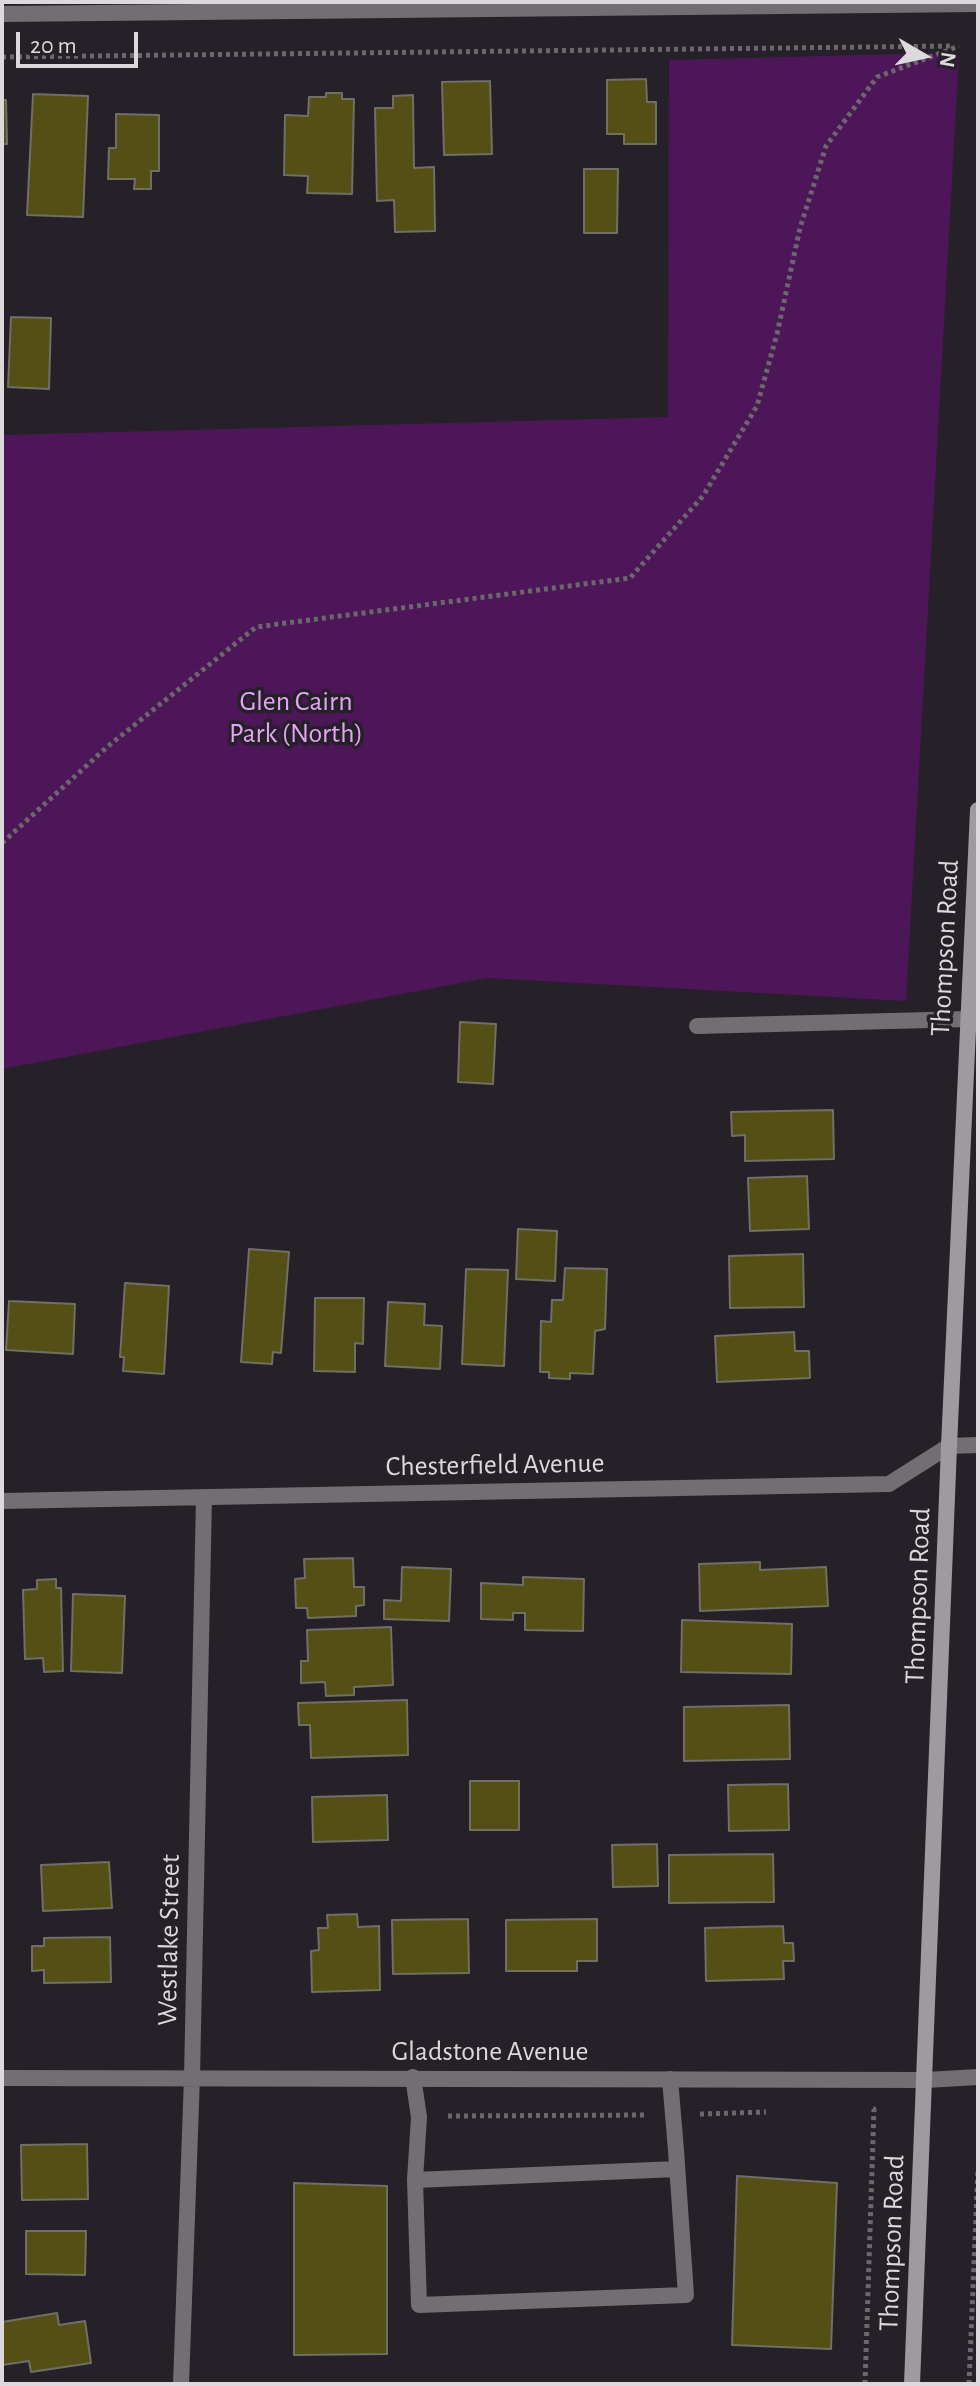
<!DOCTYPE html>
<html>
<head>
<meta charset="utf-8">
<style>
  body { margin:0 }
  #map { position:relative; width:980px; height:2386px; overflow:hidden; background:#262128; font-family:"Alegreya Sans",sans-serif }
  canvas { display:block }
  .frame { position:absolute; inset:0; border:4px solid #dcd9dd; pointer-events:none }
  .north { position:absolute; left:884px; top:16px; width:80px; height:80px; -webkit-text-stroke:6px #262128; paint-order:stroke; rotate:99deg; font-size:22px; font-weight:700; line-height:32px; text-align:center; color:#dcd9dd }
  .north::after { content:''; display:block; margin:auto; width:28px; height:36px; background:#dcd9dd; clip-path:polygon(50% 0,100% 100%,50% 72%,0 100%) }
  .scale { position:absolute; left:16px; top:32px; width:122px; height:36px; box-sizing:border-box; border:4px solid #dcd9dd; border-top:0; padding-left:10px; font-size:24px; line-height:28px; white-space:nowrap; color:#dcd9dd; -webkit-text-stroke:6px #262128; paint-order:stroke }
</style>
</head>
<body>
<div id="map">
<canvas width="980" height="2386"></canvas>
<div class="frame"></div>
<div class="north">N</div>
<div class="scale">20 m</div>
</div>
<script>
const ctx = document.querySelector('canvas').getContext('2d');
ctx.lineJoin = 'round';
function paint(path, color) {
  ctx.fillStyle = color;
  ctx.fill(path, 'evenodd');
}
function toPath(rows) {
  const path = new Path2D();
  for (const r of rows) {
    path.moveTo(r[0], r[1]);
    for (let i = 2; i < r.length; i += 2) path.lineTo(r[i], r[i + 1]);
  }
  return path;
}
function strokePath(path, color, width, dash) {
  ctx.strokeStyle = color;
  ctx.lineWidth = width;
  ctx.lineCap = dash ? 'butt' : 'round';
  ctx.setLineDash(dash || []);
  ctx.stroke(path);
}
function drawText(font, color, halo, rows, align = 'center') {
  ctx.font = font + ' "Alegreya Sans",sans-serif';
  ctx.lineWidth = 7;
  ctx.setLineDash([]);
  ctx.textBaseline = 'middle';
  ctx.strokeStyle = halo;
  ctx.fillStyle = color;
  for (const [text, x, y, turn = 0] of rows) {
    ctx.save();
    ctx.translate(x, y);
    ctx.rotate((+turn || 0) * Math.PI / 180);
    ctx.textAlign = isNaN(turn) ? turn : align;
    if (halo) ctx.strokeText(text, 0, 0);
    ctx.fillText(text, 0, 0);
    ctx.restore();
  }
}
const green = toPath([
  [938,53,959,55,906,1001,487,978,2,1069,2,435,668,417,669,60]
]);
const building = toPath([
  [646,79,647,102,656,102,656,144,624,144,624,134,607,134,607,80,646,79],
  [490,81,492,154,444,155,442,82,490,81],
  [326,93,342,93,342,99,354,99,352,194,307,193,308,176,284,175,285,115,308,116,309,97,326,97,326,93],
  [33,94,88,96,83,217,27,215,33,94],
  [413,95,414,168,434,167,435,231,395,232,394,200,377,201,375,108,393,108,393,96,413,95],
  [2,100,6,100,7,144,2,144,2,100],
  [116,114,159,115,159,171,151,171,151,189,134,189,135,179,108,179,109,148,116,148,116,114],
  [584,169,618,169,617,233,584,233,584,169],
  [11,317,51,318,49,389,8,387,11,317],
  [460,1022,496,1024,493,1084,458,1082,460,1022],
  [833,1110,834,1159,745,1161,745,1135,732,1136,731,1112,833,1110],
  [807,1176,809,1229,750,1231,748,1178,807,1176],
  [518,1229,557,1231,555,1281,516,1279,518,1229],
  [249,1249,289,1252,281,1353,273,1352,272,1364,241,1362,249,1249],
  [803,1254,804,1307,730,1308,729,1256,803,1254],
  [565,1268,607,1269,605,1329,595,1331,593,1374,570,1373,570,1379,549,1378,549,1372,540,1372,541,1321,551,1322,552,1300,563,1300,565,1268],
  [466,1269,508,1270,504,1366,462,1364,466,1269],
  [125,1283,169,1286,164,1374,123,1371,124,1357,120,1357,125,1283],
  [315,1298,364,1298,363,1344,355,1343,355,1372,314,1371,315,1298],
  [9,1301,75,1304,73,1354,6,1350,9,1301],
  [388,1302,425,1304,424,1325,442,1326,440,1369,385,1366,388,1302],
  [794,1332,795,1351,809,1351,810,1378,717,1382,715,1336,794,1332],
  [353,1558,354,1587,364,1587,364,1605,356,1606,356,1616,308,1618,307,1608,296,1608,295,1579,305,1578,304,1559,353,1558],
  [760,1562,760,1570,826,1567,828,1606,700,1611,699,1564,760,1562],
  [402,1567,451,1569,449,1621,384,1619,384,1600,401,1601,402,1567],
  [523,1577,584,1579,583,1631,525,1630,525,1613,513,1613,513,1620,481,1619,481,1583,523,1585,523,1577],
  [56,1579,56,1588,61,1588,63,1671,44,1672,43,1658,25,1659,23,1590,37,1589,37,1580,56,1579],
  [73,1594,125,1596,122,1673,71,1671,73,1594],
  [682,1620,792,1624,791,1674,681,1672,682,1620],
  [391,1627,393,1685,354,1687,354,1695,326,1696,325,1682,301,1683,301,1661,308,1661,307,1630,391,1627],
  [407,1700,408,1755,311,1758,310,1725,299,1725,298,1703,407,1700],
  [789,1705,790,1759,684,1761,684,1707,789,1705],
  [470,1781,519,1781,519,1830,470,1830,470,1781],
  [788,1784,789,1830,729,1831,728,1785,788,1784],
  [387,1795,388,1840,313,1842,312,1797,387,1795],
  [657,1844,658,1886,613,1887,612,1845,657,1844],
  [773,1854,774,1902,669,1903,669,1855,773,1854],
  [109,1862,112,1908,43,1911,41,1865,109,1862],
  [357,1914,358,1927,379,1926,380,1990,312,1992,311,1951,319,1950,318,1928,328,1928,327,1915,357,1914],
  [468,1919,469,1973,393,1974,392,1920,468,1919],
  [597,1919,597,1961,577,1961,577,1971,506,1971,506,1920,597,1919],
  [783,1926,784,1943,793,1943,794,1961,783,1961,784,1979,706,1981,705,1928,783,1926],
  [110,1937,111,1982,44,1983,44,1970,32,1971,32,1946,44,1946,44,1938,110,1937],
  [87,2144,88,2199,22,2200,21,2145,87,2144],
  [737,2176,837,2183,831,2349,732,2345,737,2176],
  [294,2183,387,2186,387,2354,294,2355,294,2183],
  [26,2231,86,2231,85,2275,26,2274,26,2231],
  [57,2313,59,2325,85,2321,91,2363,31,2372,29,2361,2,2365,2,2322,57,2313]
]);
const path = toPath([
  [2,57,954,46],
  [2,843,107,747,256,627,630,578,703,496,757,406,777,334,800,228,826,146,877,77,959,46],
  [700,2114,766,2112],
  [448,2116,646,2115],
  [865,2384,874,2109,872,2109],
  [969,2384,978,2168]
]);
const lane = toPath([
  [697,1026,968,1019],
  [413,2077,419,2117,415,2180],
  [670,2079,676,2150,686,2295,419,2305,415,2180,677,2169]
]);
const street = toPath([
  [2,14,978,4],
  [2,1501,889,1484,949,1446,978,1445],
  [2,2078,926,2080,978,2077],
  [181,2384,192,2077,204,1497]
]);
const secondary = toPath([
  [912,2384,949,1446,978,810]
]);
const parkNames = [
  ["Glen Cairn",296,702],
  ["Park (North)",296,734]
];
const streetNames = [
  ["Thompson Road",945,948,-87],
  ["Chesterfield Avenue",495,1465,-1],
  ["Thompson Road",918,1596,-88],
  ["Westlake Street",169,1940,-89],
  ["Gladstone Avenue",490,2052],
  ["Thompson Road",892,2243,-88]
];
paint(green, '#4d1659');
paint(building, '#545015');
strokePath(building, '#6f6f65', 2);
strokePath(path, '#6b676d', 5, [4, 4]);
strokePath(lane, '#716f72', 16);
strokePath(street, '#716f72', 16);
strokePath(secondary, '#9e9a9f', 16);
drawText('28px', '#e4a4f3', '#262128', parkNames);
drawText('28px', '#dcd9dd', '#262128', streetNames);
</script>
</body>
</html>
